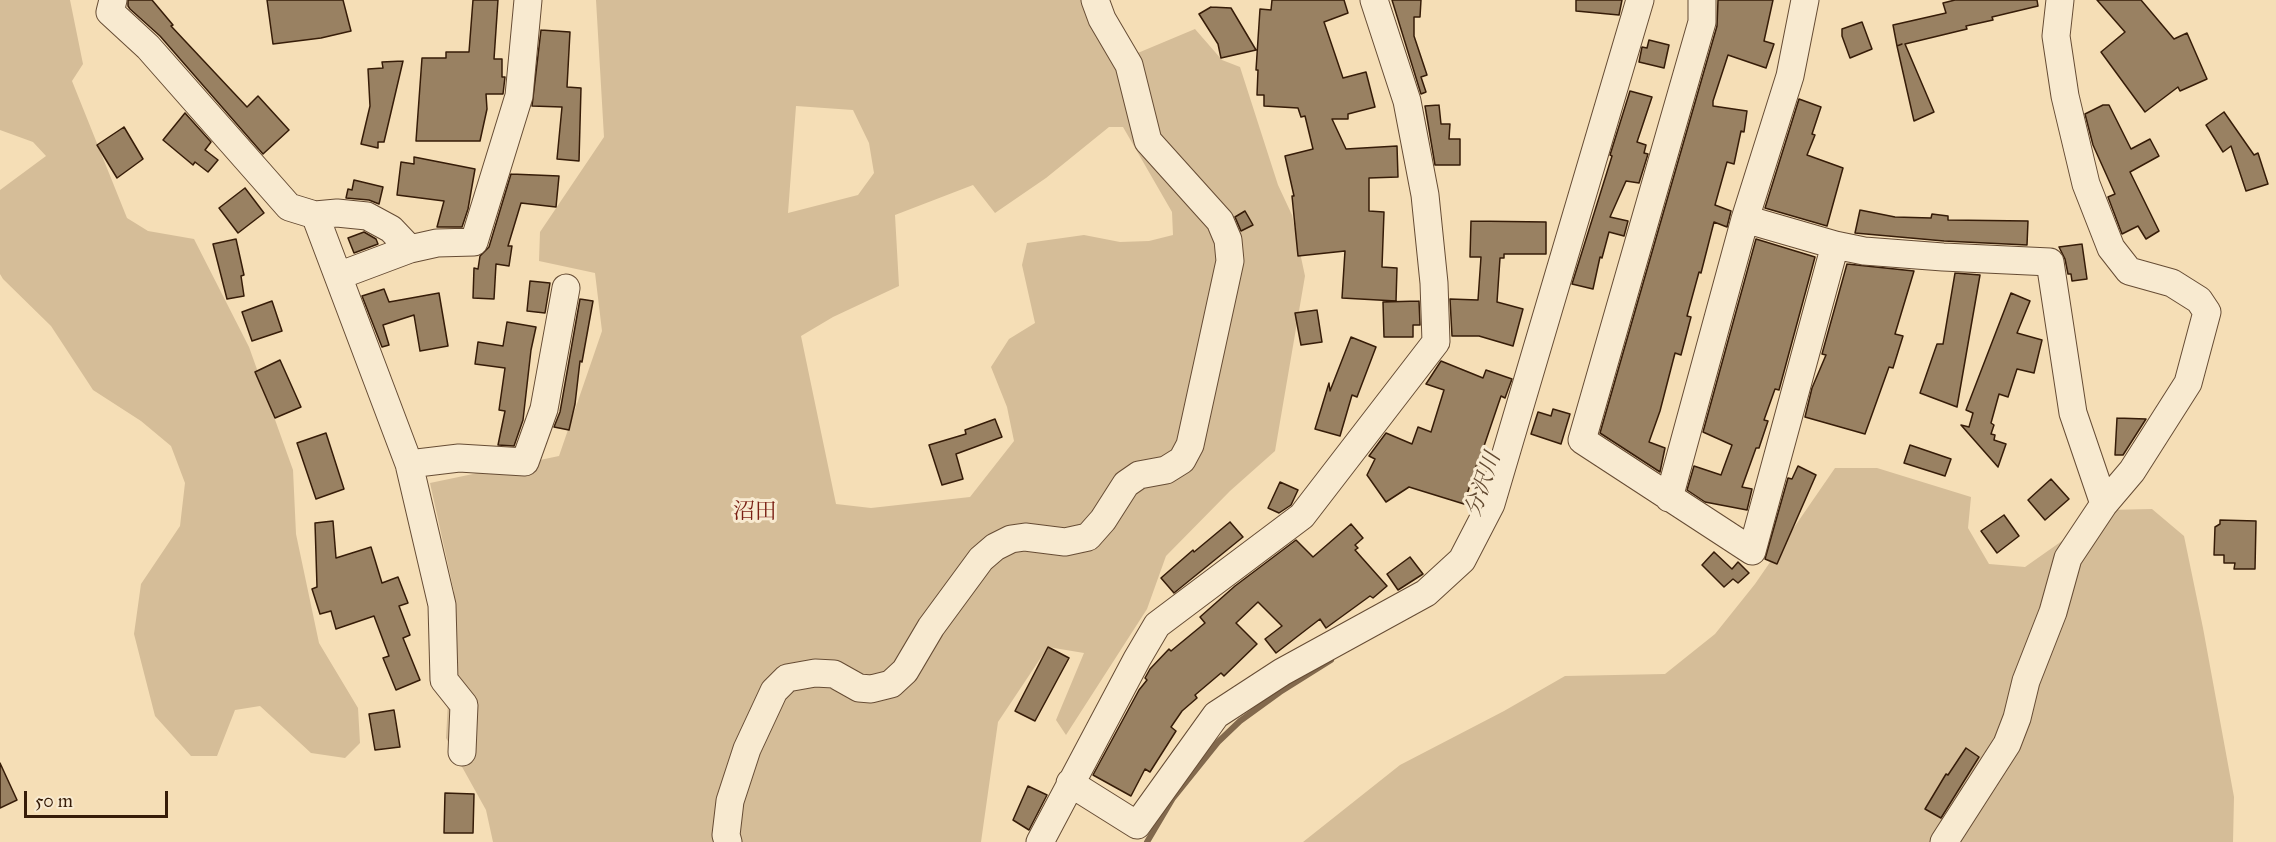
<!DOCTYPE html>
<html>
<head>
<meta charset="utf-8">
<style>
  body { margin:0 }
  #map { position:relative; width:2276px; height:842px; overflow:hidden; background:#f5deb6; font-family:"IM FELL Great Primer",serif }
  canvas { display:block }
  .scale { position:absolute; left:24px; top:791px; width:144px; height:27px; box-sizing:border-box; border:3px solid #361c08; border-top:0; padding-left:8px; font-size:18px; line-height:21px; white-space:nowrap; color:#361c08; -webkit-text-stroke:4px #f8ead0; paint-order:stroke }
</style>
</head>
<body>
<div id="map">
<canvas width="2276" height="842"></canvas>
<div class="scale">50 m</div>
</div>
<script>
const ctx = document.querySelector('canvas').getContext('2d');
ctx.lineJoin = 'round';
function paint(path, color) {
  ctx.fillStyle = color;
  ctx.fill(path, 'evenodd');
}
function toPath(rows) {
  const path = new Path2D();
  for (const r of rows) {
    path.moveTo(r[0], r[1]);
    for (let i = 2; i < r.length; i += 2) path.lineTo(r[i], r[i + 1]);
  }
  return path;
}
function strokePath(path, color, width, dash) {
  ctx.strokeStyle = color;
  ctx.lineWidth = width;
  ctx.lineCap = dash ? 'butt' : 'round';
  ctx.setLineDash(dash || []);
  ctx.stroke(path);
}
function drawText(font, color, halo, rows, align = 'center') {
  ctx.font = font + ' "IM FELL Great Primer","Noto Serif JP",serif';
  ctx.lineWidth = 6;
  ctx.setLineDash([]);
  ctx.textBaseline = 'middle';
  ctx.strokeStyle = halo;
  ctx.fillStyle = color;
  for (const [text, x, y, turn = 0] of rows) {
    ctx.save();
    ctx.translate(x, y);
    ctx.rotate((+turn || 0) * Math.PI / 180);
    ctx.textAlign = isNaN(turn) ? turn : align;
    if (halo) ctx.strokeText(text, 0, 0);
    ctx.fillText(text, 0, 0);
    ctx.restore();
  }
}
const green = toPath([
  [0,0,70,0,83,64,72,81,127,218,148,231,194,239,249,347,293,470,296,534,319,643,358,708,360,743,345,758,311,753,260,706,235,710,217,756,191,756,155,716,134,634,141,584,180,526,185,483,171,446,141,421,93,390,51,326,3,279,0,274,0,190,46,156,33,142,0,130],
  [596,0,1090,0,1133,55,1195,29,1222,60,1240,67,1278,185,1292,215,1305,276,1275,451,1230,491,1166,556,1147,609,1066,735,1056,720,1084,653,1048,647,998,722,981,842,493,842,486,810,446,738,454,592,430,483,559,456,602,331,595,273,539,261,540,232,604,137],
  [796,106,853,110,869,143,874,173,858,195,788,213],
  [1109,127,1123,127,1172,212,1173,235,1149,241,1120,242,1084,235,1027,243,1022,265,1035,323,1009,339,991,367,1007,407,1014,441,970,497,871,508,836,504,801,336,833,317,899,286,895,215,973,185,995,213,1046,178],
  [1835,468,1877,468,1971,497,1968,528,1989,564,2025,567,2106,510,2152,509,2184,536,2203,628,2234,797,2233,842,1303,842,1400,765,1504,711,1565,676,1665,674,1715,634,1755,584]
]);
const stream = toPath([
  [1147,842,1173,798,1218,742,1240,721,1280,692,1331,660]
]);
const building = toPath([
  [128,0,152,0,173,25,171,26,247,107,258,96,289,130,263,154,160,36,130,9,128,6,128,0],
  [267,0,343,0,351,31,321,38,273,44,267,0],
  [473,0,498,0,494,59,502,59,502,77,505,77,503,94,486,94,487,109,480,141,416,141,422,58,446,58,446,52,469,52,473,0],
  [1272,0,1344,0,1348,13,1324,22,1343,78,1366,72,1375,107,1348,114,1348,119,1332,119,1346,149,1397,146,1398,177,1369,178,1369,211,1384,212,1382,267,1397,268,1396,301,1342,298,1345,251,1298,256,1292,196,1294,196,1285,156,1313,149,1305,116,1301,117,1298,108,1264,106,1264,95,1257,95,1258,70,1256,70,1260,9,1271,10,1272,0],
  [1392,0,1421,0,1420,17,1414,17,1414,36,1427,75,1421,77,1426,92,1421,94,1392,0],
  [1576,0,1622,0,1619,15,1576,11,1576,0],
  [1718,0,1773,0,1764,41,1774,44,1766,68,1728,55,1713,101,1713,106,1747,111,1744,132,1741,131,1734,164,1727,162,1715,205,1731,211,1727,227,1714,222,1701,273,1699,272,1687,316,1691,317,1681,355,1675,353,1660,411,1649,442,1665,448,1660,472,1600,433,1717,26,1718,0],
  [1955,0,2037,0,2038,6,1992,17,1993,20,1966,26,1967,29,1905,44,1934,112,1914,121,1897,46,1902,44,1897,46,1893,25,1946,13,1943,3,1955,0],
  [2097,0,2141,0,2174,39,2187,33,2207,79,2180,91,2178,87,2145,112,2101,52,2125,32,2097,0],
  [1211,7,1231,8,1256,50,1221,58,1218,44,1199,14,1211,7],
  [1862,22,1872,49,1850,58,1842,36,1842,29,1862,22],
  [541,30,570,32,567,87,581,88,579,161,557,159,562,107,532,106,541,30],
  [1649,40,1669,45,1664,68,1639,62,1642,47,1647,48,1649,40],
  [403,61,384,142,378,142,378,148,361,144,370,106,368,69,383,68,382,62,403,61],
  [1630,91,1652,97,1637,142,1646,145,1644,153,1648,154,1639,183,1626,181,1610,217,1628,221,1624,236,1609,232,1602,258,1600,257,1593,289,1572,284,1612,156,1610,155,1630,91],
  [1799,99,1821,107,1812,134,1815,135,1807,155,1843,168,1827,226,1765,208,1799,99],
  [1439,105,1441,124,1450,124,1449,139,1460,139,1460,165,1435,165,1425,106,1439,105],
  [2103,105,2109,105,2131,149,2150,139,2159,156,2130,172,2159,231,2146,239,2138,226,2122,234,2108,197,2115,194,2093,145,2085,114,2103,105],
  [2224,112,2254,155,2258,153,2268,184,2246,191,2231,146,2223,152,2206,125,2224,112],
  [185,113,211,142,205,150,218,160,208,172,195,162,193,165,163,140,185,113],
  [124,127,143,159,117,178,97,145,124,127],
  [414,157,475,169,468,209,462,227,437,227,444,201,397,195,401,162,414,164,414,157],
  [511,174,559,176,556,207,521,203,508,246,512,246,509,266,496,264,494,299,473,298,474,268,478,269,480,256,489,247,511,174],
  [354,180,383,187,379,204,369,200,346,198,348,189,352,190,354,180],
  [245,188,264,213,238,233,219,208,245,188],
  [1860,210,1895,217,1931,218,1932,214,1948,216,1948,220,2028,221,2027,245,1944,241,1855,233,1860,210],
  [1245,211,1253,225,1241,231,1235,217,1245,211],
  [1471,221,1546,222,1546,254,1504,254,1504,258,1500,258,1497,302,1523,309,1513,346,1479,336,1452,336,1450,299,1478,300,1481,257,1470,257,1471,221],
  [364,232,376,239,378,244,354,253,348,238,364,232],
  [236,239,244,275,241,276,244,296,227,299,213,244,236,239],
  [1756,239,1815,257,1779,390,1775,389,1764,420,1768,421,1759,448,1756,448,1742,487,1752,489,1747,510,1705,502,1687,490,1694,466,1721,475,1732,445,1703,432,1756,239],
  [2082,244,2087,279,2072,281,2071,274,2068,274,2065,259,2059,247,2082,244],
  [1847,264,1914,271,1895,334,1903,336,1893,368,1889,367,1865,434,1805,417,1812,388,1826,355,1822,354,1847,264],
  [1955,273,1980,275,1957,407,1920,393,1937,344,1943,344,1955,273],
  [530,281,550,283,545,313,527,311,530,281],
  [384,289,389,302,439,293,448,346,420,351,414,315,383,325,389,345,382,347,362,296,384,289],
  [2011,293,2030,301,2017,333,2042,340,2034,373,2017,369,2008,397,1999,394,1991,423,1994,425,1991,434,1995,435,1994,440,2006,444,1998,467,1961,425,1969,427,1973,413,1966,410,2011,293],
  [580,299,593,301,582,362,580,361,575,404,569,430,554,427,560,412,580,299],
  [272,301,282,331,252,341,242,312,272,301],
  [1419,301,1420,325,1413,325,1413,337,1384,337,1383,302,1419,301],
  [1317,310,1322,342,1301,345,1295,313,1317,310],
  [507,322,536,327,531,350,523,420,514,446,498,445,505,411,499,410,505,368,475,364,478,342,503,346,507,322],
  [1351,337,1376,347,1357,397,1352,395,1340,436,1315,429,1329,383,1330,391,1351,337],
  [280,360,301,407,275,418,255,372,280,360],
  [1441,361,1483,378,1486,370,1512,379,1505,398,1501,396,1483,449,1485,450,1479,468,1476,466,1464,504,1409,487,1386,502,1367,475,1375,459,1369,456,1386,433,1412,444,1418,427,1431,432,1444,390,1426,384,1441,361],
  [1553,409,1570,414,1561,444,1531,434,1538,412,1551,416,1553,409],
  [2117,418,2146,419,2123,455,2115,455,2117,418],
  [995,419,1002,437,956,454,963,479,942,485,929,445,966,434,965,430,995,419],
  [326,433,344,489,316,499,297,443,326,433],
  [1910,445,1951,459,1945,476,1904,463,1910,445],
  [1798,466,1816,475,1777,564,1765,559,1788,478,1792,479,1798,466],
  [2051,479,2069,499,2045,520,2028,500,2051,479],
  [1280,482,1298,490,1291,505,1279,513,1268,508,1280,482],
  [2004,515,2019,536,1997,553,1981,531,2004,515],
  [2220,520,2256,521,2255,569,2234,569,2235,563,2224,563,2224,555,2214,555,2215,527,2220,524,2220,520],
  [333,521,336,558,371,547,382,583,398,577,408,603,399,606,410,635,403,638,420,680,396,690,383,658,389,656,374,616,336,629,331,611,320,614,312,589,317,587,315,523,333,521],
  [1230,522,1243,537,1174,593,1161,578,1193,550,1194,552,1230,522],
  [1351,524,1363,538,1355,545,1358,548,1355,550,1387,586,1373,598,1370,596,1326,628,1320,619,1276,653,1265,639,1282,626,1258,602,1236,623,1257,644,1224,676,1221,673,1195,695,1197,698,1182,711,1171,727,1176,731,1150,772,1145,769,1131,796,1093,775,1139,690,1147,680,1145,678,1150,669,1169,649,1171,651,1205,623,1200,617,1235,586,1296,540,1313,557,1351,524],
  [1714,552,1732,569,1738,562,1749,573,1738,583,1733,579,1724,587,1702,565,1714,552],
  [1410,557,1423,574,1398,590,1387,574,1410,557],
  [1048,647,1069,658,1035,721,1015,711,1048,647],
  [394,710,400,747,375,750,369,714,394,710],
  [1966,748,1979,757,1941,818,1925,809,1946,774,1948,775,1966,748],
  [0,763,17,800,0,808,0,763],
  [1028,786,1047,795,1029,830,1013,820,1028,786],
  [445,793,474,794,473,833,444,833,445,793]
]);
const minor = toPath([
  [113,0,110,12,148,47,289,207,315,215,337,213,367,216,391,229,410,249],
  [1702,0,1702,22,1582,440,1752,551,1835,245],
  [1805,0,1790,76,1745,219,1835,245,1864,251,1943,257,2050,262,2073,413,2104,504],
  [315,215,409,464,442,605,444,680,464,705,462,752],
  [338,276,410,249,437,243,474,242,519,96,528,0],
  [409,464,459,458,525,462,544,409,566,288],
  [1669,498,1745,219],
  [1070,783,1137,825,1216,715,1282,672,1426,593,1462,560,1491,504,1640,0],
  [728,842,726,835,730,801,747,749,774,691,787,678,815,673,834,674,859,688,871,689,891,684,905,671,931,627,981,559,995,547,1011,539,1025,537,1065,542,1088,537,1103,520,1126,484,1139,475,1166,470,1182,460,1190,445,1230,261,1228,240,1220,221,1148,141,1129,65,1102,19,1095,0],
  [1040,842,1137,659,1157,625,1302,516,1436,342,1434,283,1425,195,1407,101,1374,0],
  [1944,842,2007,744,2017,718,2026,681,2053,612,2068,558,2104,504,2132,471,2188,383,2207,312,2199,300,2172,283,2129,271,2111,248,2086,184,2065,96,2056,36,2060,0]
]);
const waterNames = [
  ["分沢川",1484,485,-71]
];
const neighbourhoodNames = [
  ["沼田",755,513]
];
paint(green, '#d5bd98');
strokePath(stream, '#82694d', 6);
paint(building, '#998162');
strokePath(building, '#361c08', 1.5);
strokePath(minor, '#664c34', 29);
strokePath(minor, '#f8ead0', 27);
drawText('italic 22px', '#624930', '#f8ead0', waterNames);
drawText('22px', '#7a1f14', '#f8ead0', neighbourhoodNames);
</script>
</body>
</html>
